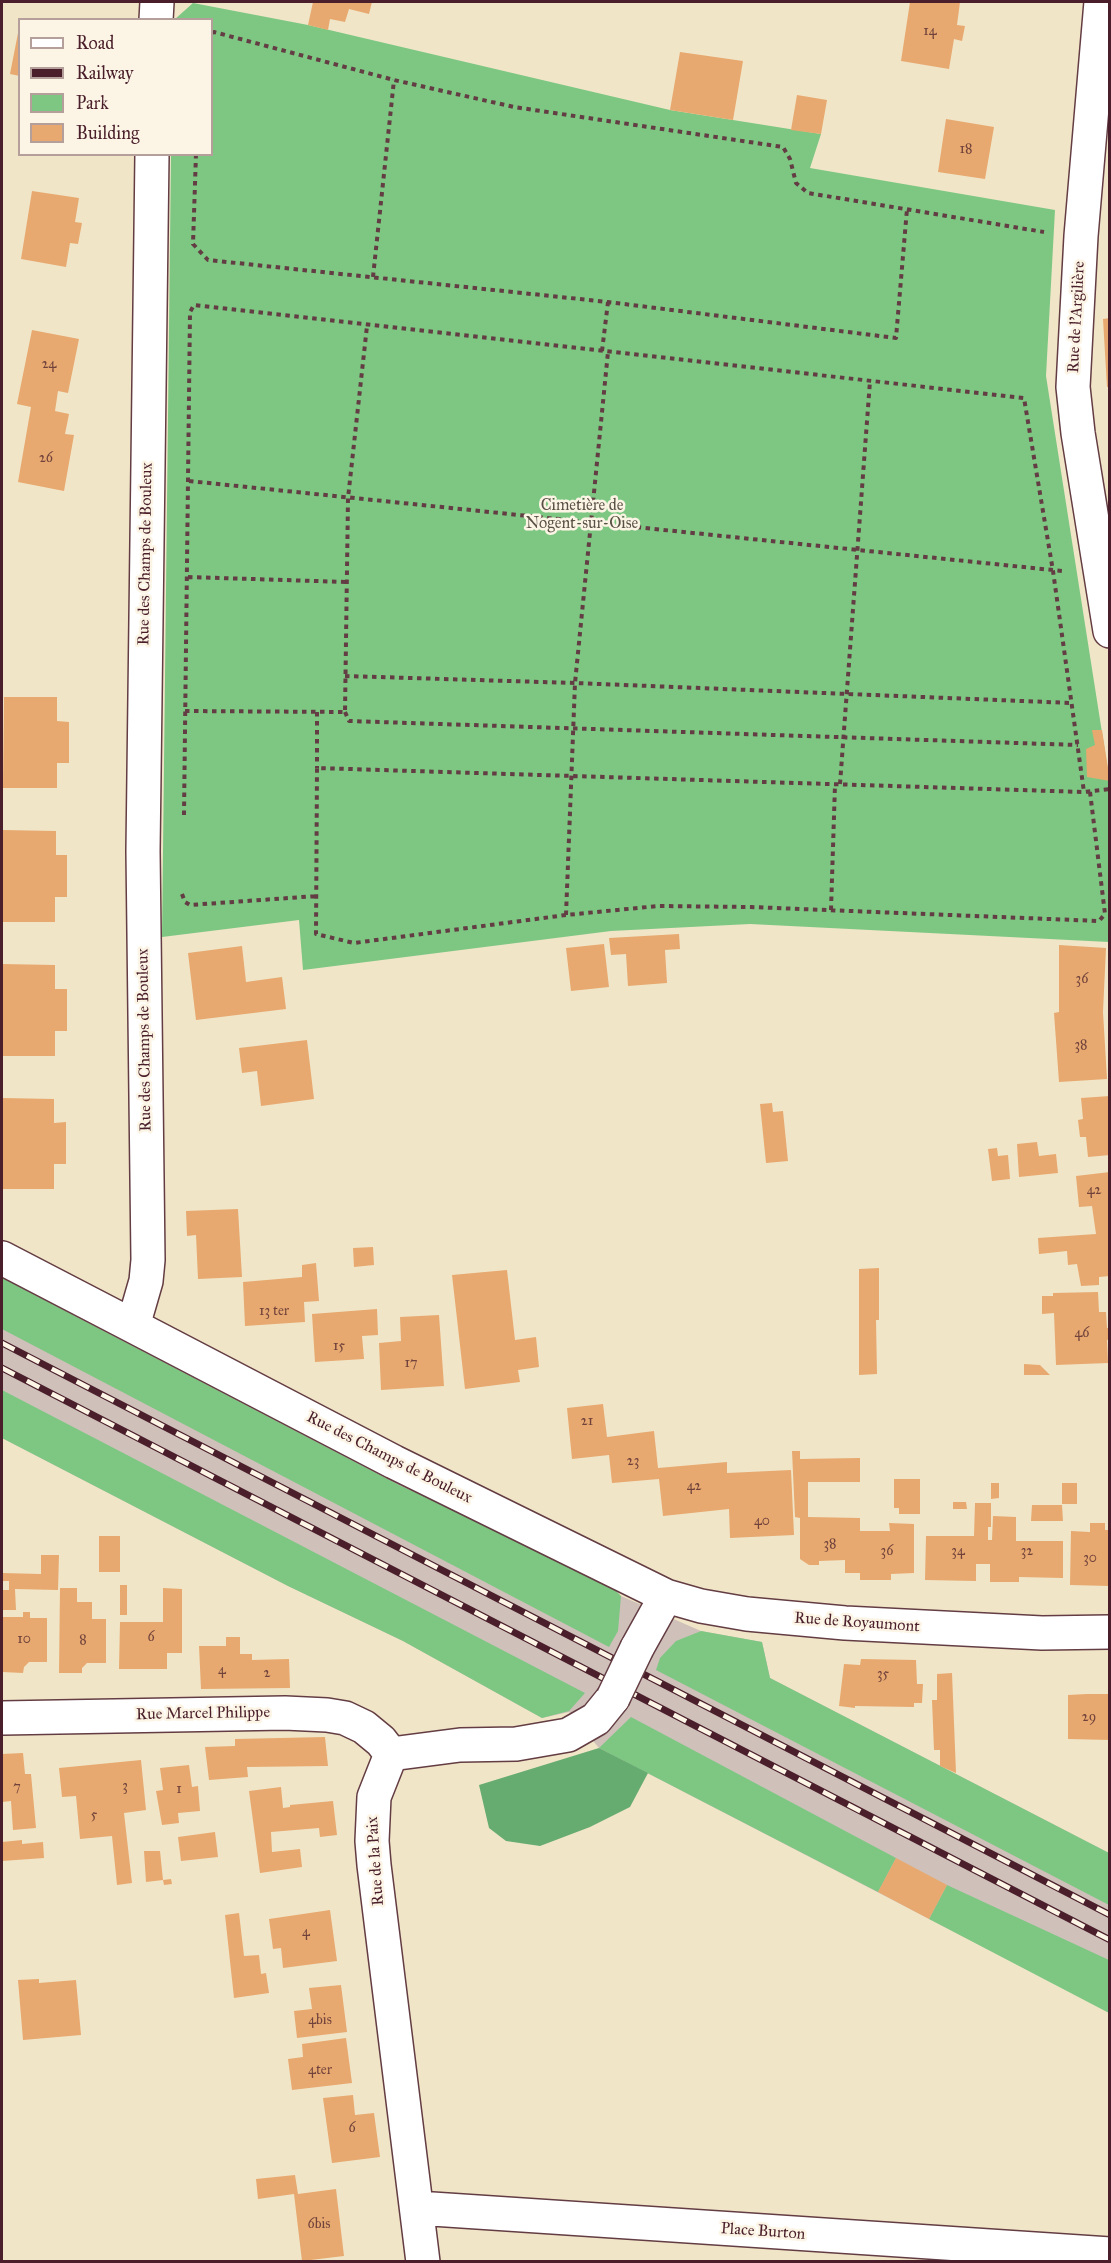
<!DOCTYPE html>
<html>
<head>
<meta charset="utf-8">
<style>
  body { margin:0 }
  #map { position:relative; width:1111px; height:2263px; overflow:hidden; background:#f1e5c8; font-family:"IM FELL Great Primer",serif }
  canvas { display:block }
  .frame { position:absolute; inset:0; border:3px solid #4a1f2b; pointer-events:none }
  .legend { position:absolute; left:18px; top:18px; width:195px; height:138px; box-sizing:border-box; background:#fcf5e5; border:2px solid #b59f9b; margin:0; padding:8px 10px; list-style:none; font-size:18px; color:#4a1f2b }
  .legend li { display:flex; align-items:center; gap:12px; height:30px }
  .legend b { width:30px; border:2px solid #b59f9b }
</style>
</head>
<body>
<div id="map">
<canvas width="1111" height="2263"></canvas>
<div class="frame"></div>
<ul class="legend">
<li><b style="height:8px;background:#fff"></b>Road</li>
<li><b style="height:8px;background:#4a1f2b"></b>Railway</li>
<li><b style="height:16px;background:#7dc783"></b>Park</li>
<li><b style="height:16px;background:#e7a96f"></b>Building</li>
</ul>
</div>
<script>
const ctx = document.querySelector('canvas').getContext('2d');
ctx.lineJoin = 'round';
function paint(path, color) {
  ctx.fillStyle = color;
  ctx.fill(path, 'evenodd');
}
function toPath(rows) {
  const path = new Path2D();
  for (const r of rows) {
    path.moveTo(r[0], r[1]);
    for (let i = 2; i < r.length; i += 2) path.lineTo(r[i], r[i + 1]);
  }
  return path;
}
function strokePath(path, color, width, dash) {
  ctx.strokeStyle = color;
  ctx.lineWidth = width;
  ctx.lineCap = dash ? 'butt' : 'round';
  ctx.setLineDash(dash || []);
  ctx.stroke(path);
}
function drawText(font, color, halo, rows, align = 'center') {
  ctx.font = font + ' "IM FELL Great Primer",serif';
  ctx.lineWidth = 5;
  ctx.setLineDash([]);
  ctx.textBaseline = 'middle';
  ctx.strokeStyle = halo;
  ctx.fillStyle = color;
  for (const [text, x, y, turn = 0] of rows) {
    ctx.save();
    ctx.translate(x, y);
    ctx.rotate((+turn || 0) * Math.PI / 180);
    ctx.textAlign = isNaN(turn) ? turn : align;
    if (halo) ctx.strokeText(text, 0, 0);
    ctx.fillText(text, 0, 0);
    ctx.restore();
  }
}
const industrial = toPath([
  [2,1278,437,1503,602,1577,621,1596,701,1631,762,1642,770,1678,1109,1853,1109,2012,599,1748,569,1712,542,1718,403,1641,288,1586,2,1438]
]);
const green = toPath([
  [193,3,308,25,670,110,821,134,810,168,1055,210,1046,376,1109,777,1109,942,750,924,611,931,303,970,299,920,162,937,171,155,212,154,212,20,174,20],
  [2,1278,401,1486,602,1577,621,1596,618,1631,609,1647,2,1329],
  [2,1390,585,1693,569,1711,542,1718,403,1641,288,1586,2,1438],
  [701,1631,762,1642,770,1678,1109,1853,1109,1905,656,1670,660,1658,676,1641],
  [631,1717,896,1858,878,1892,599,1748],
  [947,1885,1109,1960,1109,2013,929,1919]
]);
const forest = toPath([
  [599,1748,648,1773,630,1807,590,1827,540,1846,506,1841,489,1828,479,1785]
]);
const building = toPath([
  [313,2,372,2,369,14,349,9,345,22,330,19,328,30,308,25],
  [910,2,960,2,957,25,965,26,962,41,954,39,949,69,901,61],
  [18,33,20,33,20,76,10,74],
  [680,52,743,61,733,120,670,110],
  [797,95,827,100,821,134,791,130],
  [946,119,994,127,985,179,938,172],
  [32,191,79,198,75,222,82,223,78,244,70,243,66,267,21,259],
  [1110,318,1110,387,1107,387,1103,319],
  [32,330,79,339,68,393,58,391,55,411,69,414,65,434,74,435,64,491,18,482,31,407,17,404],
  [4,697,57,697,57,721,69,722,69,763,57,763,57,788,3,788],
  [1092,730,1102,730,1110,781,1087,777,1086,749,1095,745],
  [2,830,56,831,56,855,67,855,67,897,55,897,55,922,2,922],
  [679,934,680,949,665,950,667,983,628,986,626,954,611,955,609,938],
  [604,944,609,987,571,991,566,948],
  [1059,945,1106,948,1103,1012,1107,1079,1059,1082,1054,1013,1059,1012],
  [242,946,246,982,282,977,286,1009,196,1020,188,953],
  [2,964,55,965,55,989,67,989,67,1031,55,1031,55,1056,2,1056],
  [307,1040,314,1099,261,1106,257,1071,242,1073,239,1048],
  [1110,1096,1110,1155,1088,1157,1086,1137,1080,1137,1078,1120,1083,1119,1081,1098],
  [2,1098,54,1099,54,1123,66,1122,66,1164,54,1164,54,1189,2,1189],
  [772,1103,773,1112,783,1111,788,1161,766,1163,760,1104],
  [1037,1142,1039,1156,1056,1154,1058,1173,1019,1177,1017,1144],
  [997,1148,998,1156,1008,1155,1010,1179,992,1181,988,1149],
  [1110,1172,1110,1276,1099,1277,1099,1285,1081,1286,1077,1264,1068,1265,1067,1251,1039,1254,1038,1238,1096,1234,1092,1206,1079,1207,1076,1176],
  [238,1209,242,1277,198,1279,196,1235,187,1236,186,1211],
  [373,1247,374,1265,354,1267,353,1248],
  [316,1263,319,1301,304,1302,305,1322,245,1326,243,1282,302,1277,302,1265],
  [879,1268,879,1320,876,1320,877,1374,859,1375,859,1269],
  [507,1270,515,1340,536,1337,539,1367,518,1370,520,1382,465,1389,452,1275],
  [1098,1292,1099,1312,1106,1312,1107,1328,1110,1328,1110,1339,1107,1340,1108,1363,1056,1365,1054,1313,1042,1314,1042,1296,1053,1296,1053,1293],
  [377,1309,378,1335,362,1336,364,1359,315,1362,312,1314],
  [439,1315,444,1386,381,1390,379,1343,401,1341,400,1317],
  [1024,1364,1040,1365,1050,1375,1024,1375],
  [603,1404,607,1437,654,1431,658,1468,727,1462,727,1473,791,1470,794,1535,730,1538,729,1509,663,1516,659,1479,612,1483,609,1455,572,1459,567,1408],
  [792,1451,800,1451,800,1459,860,1458,860,1482,808,1482,808,1517,860,1518,860,1531,890,1531,889,1523,914,1524,914,1573,891,1574,891,1580,860,1580,860,1573,845,1573,845,1560,819,1561,819,1565,809,1565,800,1559,800,1518,795,1517],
  [894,1479,920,1479,920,1514,899,1514,899,1508,894,1508],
  [991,1483,999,1483,999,1498,991,1499],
  [1062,1483,1077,1483,1077,1504,1062,1504],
  [953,1502,966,1502,967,1509,953,1509],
  [975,1503,991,1503,991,1527,988,1527,988,1540,992,1540,993,1516,1016,1517,1016,1541,1063,1541,1063,1578,1019,1577,1019,1582,990,1582,990,1564,976,1564,976,1581,925,1580,926,1536,974,1536],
  [1032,1505,1062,1505,1063,1521,1031,1521],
  [1090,1523,1105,1523,1105,1530,1110,1530,1110,1586,1070,1585,1071,1531,1090,1532],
  [99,1536,120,1536,120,1572,99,1572],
  [41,1555,59,1555,58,1590,15,1589,16,1610,2,1610,2,1590,9,1590,9,1581,2,1581,2,1573,41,1574],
  [120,1585,127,1585,127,1615,120,1615],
  [60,1588,77,1588,77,1602,92,1602,92,1619,106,1619,106,1663,87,1663,82,1668,82,1673,59,1673],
  [163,1588,182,1589,182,1653,167,1653,167,1669,119,1669,120,1622,163,1622],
  [23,1612,30,1612,30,1618,47,1618,47,1662,29,1662,24,1667,23,1673,2,1672,2,1617,23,1617],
  [226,1637,240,1637,240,1654,252,1654,252,1660,289,1659,290,1688,201,1689,199,1646,226,1646],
  [861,1659,916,1660,917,1684,923,1684,922,1703,914,1703,914,1707,855,1706,855,1708,839,1706,844,1664,860,1665],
  [952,1673,956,1773,940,1766,940,1750,934,1750,932,1700,937,1700,937,1674],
  [1087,1694,1110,1694,1110,1740,1068,1739,1068,1695],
  [325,1737,328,1766,247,1767,248,1777,209,1780,205,1747,235,1746,235,1739],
  [23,1753,25,1774,31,1774,36,1828,13,1830,11,1801,2,1802,2,1754],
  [141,1760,146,1810,124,1813,132,1883,117,1885,112,1836,80,1839,76,1796,62,1797,59,1768],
  [189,1765,192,1787,198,1786,200,1811,178,1813,179,1823,162,1825,156,1791,163,1790,160,1768],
  [281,1787,283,1808,290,1807,290,1805,333,1801,337,1835,320,1837,319,1828,271,1832,272,1852,300,1849,302,1867,260,1873,249,1791],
  [215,1832,218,1857,181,1861,178,1837],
  [22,1840,22,1844,43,1842,44,1858,2,1861,2,1842],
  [144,1851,160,1851,163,1880,171,1879,172,1884,164,1885,163,1880,146,1882],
  [896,1858,947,1885,929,1919,878,1892],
  [330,1910,337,1961,283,1968,281,1948,273,1949,269,1919],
  [239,1913,244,1956,259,1955,261,1974,266,1973,269,1993,234,1998,225,1915],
  [39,1979,39,1983,76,1980,81,2035,23,2040,18,1980],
  [341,1985,347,2032,297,2038,294,2011,312,2009,309,1988],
  [346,2038,352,2083,292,2090,288,2059,303,2057,302,2044],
  [353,2095,355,2115,374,2113,380,2157,332,2163,323,2098],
  [295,2175,298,2194,336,2189,344,2256,302,2261,294,2194,258,2199,256,2179]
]);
const path = toPath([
  [212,33,214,32,394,80,514,107,783,147,790,159,796,183,808,193,1044,232],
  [196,154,193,244,208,260,608,302,896,338,907,209],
  [373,277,394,80],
  [602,351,608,302],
  [189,481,1062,571],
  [188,577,347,582],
  [345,676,575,683,1072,703],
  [185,711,345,712,348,498,367,326],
  [317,712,317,768],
  [345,712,349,721,1078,745],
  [840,784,870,381],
  [1090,792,1105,914,1099,921,751,907,658,906,566,915,354,943,316,934,317,768,1084,792,1110,789],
  [184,815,190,312,194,305,1024,398,1053,571,1084,792],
  [182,894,185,902,190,905,317,896],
  [831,910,835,785],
  [566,915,575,683,608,352]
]);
const minor = toPath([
  [1101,2,1081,236,1073,387,1078,433,1110,631],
  [156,20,157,2],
  [152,154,143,851,148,1260,146,1281,133,1326,394,1462,666,1596],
  [2,1258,133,1326],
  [637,1648,666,1596,701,1606,747,1614,845,1623,1042,1633,1110,1632],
  [2,1718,285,1713,327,1715,345,1718,364,1727,381,1741,391,1754],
  [417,2208,1110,2254],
  [423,2262,374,1865,372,1841,374,1797,391,1754,460,1745,516,1744,568,1735,596,1719,613,1698]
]);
const rail = toPath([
  [2,1343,1110,1915],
  [2,1368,1110,1940]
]);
const minorBridge = toPath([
  [613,1698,637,1648]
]);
const numberNames = [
  ["14",930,32],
  ["18",966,150],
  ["24",49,365],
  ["26",46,459],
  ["36",1082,980],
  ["38",1081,1046],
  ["42",1094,1191],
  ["13 ter",274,1312],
  ["46",1082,1334],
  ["15",339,1347],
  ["17",411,1364],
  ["21",587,1422],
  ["23",633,1462],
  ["42",694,1487],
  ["40",762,1522],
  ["38",830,1545],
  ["36",887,1552],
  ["34",958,1552],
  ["32",1027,1552],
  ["30",1090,1559],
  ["6",151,1638],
  ["10",24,1640],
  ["8",83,1641],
  ["4",222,1671],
  ["2",267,1674],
  ["35",883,1675],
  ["29",1089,1718],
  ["3",125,1787],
  ["7",17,1788],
  ["1",179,1790],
  ["5",94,1816],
  ["4",306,1933],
  ["4bis",320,2021],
  ["4ter",320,2071],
  ["6",352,2129],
  ["6bis",319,2225]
];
const streetNames = [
  ["Rue de l'Argilière",1077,317,-87],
  ["Rue des Champs de Bouleux",146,554,-89],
  ["Rue des Champs de Bouleux",145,1040,-91],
  ["Rue des Champs de Bouleux",389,1458,27],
  ["Rue de Royaumont",857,1623,4],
  ["Rue Marcel Philippe",203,1714,-1],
  ["Rue de la Paix",376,1861,-94],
  ["Place Burton",763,2232,4]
];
const parkNames = [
  ["Cimetière de",582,506],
  ["Nogent-sur-Oise",582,524]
];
paint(industrial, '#cfc0ba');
paint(green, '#7dc783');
paint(forest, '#66ac71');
paint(building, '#e7a96f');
strokePath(minor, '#633d43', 36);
strokePath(path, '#633d43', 4, [4.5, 4.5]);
strokePath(minor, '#fff', 33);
strokePath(rail, '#4a1f2b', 7);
strokePath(rail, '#fcf5e5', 4.5, [14]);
strokePath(minorBridge, '#633d43', 36, []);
strokePath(minorBridge, '#fff', 33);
drawText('14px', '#71423c', null, numberNames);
drawText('16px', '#4a1f2b', '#fcf5e5', streetNames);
drawText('16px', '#595145', '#fcf5e5', parkNames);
</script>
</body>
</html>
